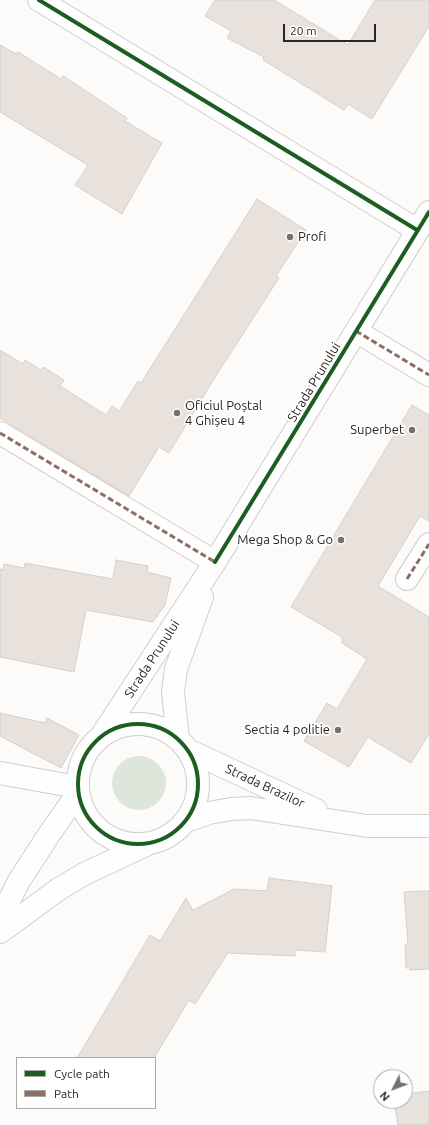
<!DOCTYPE html>
<html>
<head>
<meta charset="utf-8">
<style>
  body { margin:0 }
  #map { position:relative; width:429px; height:1125px; overflow:hidden; background:#fdfbf9; font-family:Ubuntu,sans-serif }
  canvas { display:block }
  .legend { position:absolute; left:16px; top:1057px; width:140px; height:52px; box-sizing:border-box; background:#fff; border:1px solid #aaa8a7; margin:0; padding:5px 7px; list-style:none; font-size:12px; color:#2b2623 }
  .legend li { display:flex; align-items:center; gap:8px; height:20px }
  .legend b { width:20px; border:1px solid #aaa8a7 }
  .north { position:absolute; left:373px; top:1069px; width:40px; height:40px; box-sizing:border-box; background:#fff; border:1px solid #aaa8a7; border-radius:50%; rotate:228deg; font-size:11px; font-weight:700; line-height:16px; text-align:center; color:#2b2623 }
  .north::after { content:''; display:block; margin:auto; width:14px; height:18px; background:#74716e; clip-path:polygon(50% 0,100% 100%,50% 72%,0 100%) }
  .scale { position:absolute; left:283px; top:24px; width:93px; height:18px; box-sizing:border-box; border:2px solid #2b2623; border-top:0; padding-left:5px; font-size:12px; line-height:14px; white-space:nowrap; color:#2b2623; -webkit-text-stroke:3px #fff; paint-order:stroke }
</style>
</head>
<body>
<div id="map">
<canvas width="429" height="1125"></canvas>
<ul class="legend">
<li><b style="height:5px;background:#1b5e20"></b>Cycle path</li>
<li><b style="height:5px;background:#8d6e63"></b>Path</li>
</ul>
<div class="north">N</div>
<div class="scale">20 m</div>
</div>
<script>
const ctx = document.querySelector('canvas').getContext('2d');
ctx.lineJoin = 'round';
function paint(path, color) {
  ctx.fillStyle = color;
  ctx.fill(path, 'evenodd');
}
function toPath(rows) {
  const path = new Path2D();
  for (const r of rows) {
    if (r.length === 3) {
      path.moveTo(r[0] + r[2], r[1]);
      path.arc(r[0], r[1], r[2], 0, 2 * Math.PI);
      continue;
    }
    path.moveTo(r[0], r[1]);
    for (let i = 2; i < r.length; i += 2) path.lineTo(r[i], r[i + 1]);
  }
  return path;
}
function strokePath(path, color, width, dash) {
  ctx.strokeStyle = color;
  ctx.lineWidth = width;
  ctx.lineCap = dash ? 'butt' : 'round';
  ctx.setLineDash(dash || []);
  ctx.stroke(path);
}
function drawText(font, color, halo, rows, align = 'center') {
  ctx.font = font + ' Ubuntu,sans-serif';
  ctx.lineWidth = 3.5;
  ctx.setLineDash([]);
  ctx.textBaseline = 'middle';
  ctx.strokeStyle = halo;
  ctx.fillStyle = color;
  for (const [text, x, y, turn = 0] of rows) {
    ctx.save();
    ctx.translate(x, y);
    ctx.rotate((+turn || 0) * Math.PI / 180);
    ctx.textAlign = isNaN(turn) ? turn : align;
    if (halo) ctx.strokeText(text, 0, 0);
    ctx.fillText(text, 0, 0);
    ctx.restore();
  }
}
const green = toPath([
  [139,783,27]
]);
const building = toPath([
  [215,0,274,0,348,45,375,0,429,0,429,26,372,119,348,104,344,110,263,60,264,57,227,38,231,31,205,16,215,0],
  [0,45,16,54,18,52,61,79,63,76,127,118,125,121,162,143,122,214,75,185,88,165,0,112,0,45],
  [257,199,306,230,276,276,279,278,212,382,169,453,159,447,129,496,0,418,0,350,23,364,25,360,41,370,43,367,64,380,60,386,106,415,112,406,119,411,138,381,141,383,257,199],
  [412,405,429,415,429,521,420,516,378,586,429,617,429,734,411,763,368,737,349,767,304,741,327,703,337,709,367,659,342,643,342,637,291,607,412,405],
  [116,560,148,566,147,572,171,578,165,605,153,622,86,610,74,672,0,657,0,569,3,570,4,564,24,568,25,563,113,579,116,560],
  [0,713,45,723,47,718,79,735,61,768,0,736,0,713],
  [269,878,332,886,325,952,295,950,295,956,228,953,195,1004,189,1000,154,1058,77,1058,150,935,160,941,186,898,193,910,234,889,267,891,269,878],
  [429,891,429,969,410,970,410,968,406,968,405,944,408,944,404,892,429,891],
  [429,1091,429,1125,398,1125,394,1101,405,1101,405,1094,429,1091]
]);
const minor = toPath([
  [39,0,417,230],
  [356,331,429,375],
  [0,433,215,562],
  [407,579,429,544],
  [138,784,60],
  [102,735,215,562,429,212],
  [178,739,173,692,176,669,202,597],
  [188,750,316,810],
  [0,773,77,787],
  [186,821,209,813,231,809,251,808,367,826,429,826],
  [0,918,19,881,48,836,78,793],
  [0,932,59,889,84,874,146,845]
]);
const quiet = toPath([
  [356,331,429,375],
  [0,433,215,562],
  [407,579,429,544]
]);
const cycleway = toPath([
  [39,0,417,230],
  [215,562,429,212],
  [138,784,60]
]);
const markers = [
  [290,237,4,"#74716e"],
  [177,413,4,"#74716e"],
  [412,430,4,"#74716e"],
  [341,540,4,"#74716e"],
  [338,730,4,"#74716e"]
];
const poiNames = [
  ["Profi",298,237,"left"],
  ["Oficiul Poștal",185,406,"left"],
  ["4 Ghișeu 4",185,421,"left"],
  ["Superbet",404,430],
  ["Mega Shop & Go",333,540],
  ["Sectia 4 politie",330,730]
];
const streetNames = [
  ["Strada Prunului",314,382,-59],
  ["Strada Prunului",152,659,-57],
  ["Strada Brazilor",265,786,25]
];
paint(green, '#dee6db');
paint(building, '#e8e1dc');
strokePath(building, '#d3d0cd', 1);
strokePath(minor, '#d0cdcb', 24);
strokePath(minor, '#fffefe', 22);
strokePath(quiet, '#8d6e63', 3, [6, 3]);
strokePath(cycleway, '#1b5e20', 4);
for (const [x, y, r, color] of markers) {
  const dot = new Path2D();
  dot.arc(x, y, r, 0, 2 * Math.PI);
  ctx.fillStyle = color;
  ctx.fill(dot);
  strokePath(dot, '#fff', 1.5);
}
drawText('13px', '#2b2623', '#fff', poiNames, 'right');
drawText('13px', '#2b2623', '#fff', streetNames);
</script>
</body>
</html>
